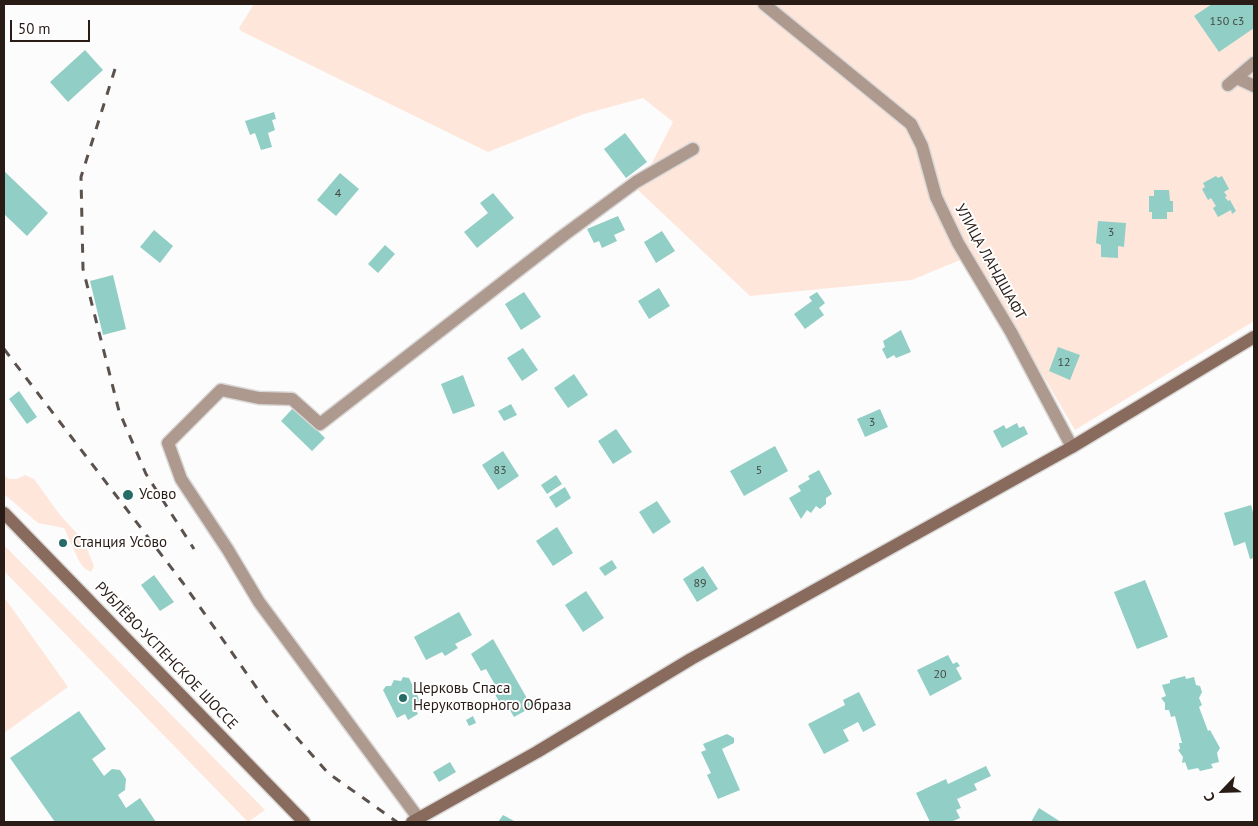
<!DOCTYPE html>
<html>
<head>
<meta charset="utf-8">
<style>
  body { margin:0 }
  #map { position:relative; width:1258px; height:826px; overflow:hidden; background:#fcfcfc; font-family:"PT Sans",sans-serif }
  canvas { display:block }
  .frame { position:absolute; inset:0; border:5px solid #291c16; pointer-events:none }
  .north { position:absolute; left:1198px; top:766px; width:50px; height:50px; -webkit-text-stroke:4px #fff; paint-order:stroke; rotate:246deg; font-size:14px; font-weight:700; line-height:20px; text-align:center; color:#291c16 }
  .north::after { content:''; display:block; margin:auto; width:18px; height:22px; background:#291c16; clip-path:polygon(50% 0,100% 100%,50% 72%,0 100%) }
  .scale { position:absolute; left:10px; top:20px; width:80px; height:22px; box-sizing:border-box; border:2px solid #291c16; border-top:0; padding-left:6px; font-size:15px; line-height:18px; white-space:nowrap; color:#291c16; -webkit-text-stroke:4px #fff; paint-order:stroke }
</style>
</head>
<body>
<div id="map">
<canvas width="1258" height="826"></canvas>
<div class="frame"></div>
<div class="north">С</div>
<div class="scale">50 m</div>
</div>
<script>
const ctx = document.querySelector('canvas').getContext('2d');
ctx.lineJoin = 'round';
function paint(path, color) {
  ctx.fillStyle = color;
  ctx.fill(path, 'evenodd');
}
function toPath(rows) {
  const path = new Path2D();
  for (const r of rows) {
    path.moveTo(r[0], r[1]);
    for (let i = 2; i < r.length; i += 2) path.lineTo(r[i], r[i + 1]);
  }
  return path;
}
function strokePath(path, color, width, dash) {
  ctx.strokeStyle = color;
  ctx.lineWidth = width;
  ctx.lineCap = dash ? 'butt' : 'round';
  ctx.setLineDash(dash || []);
  ctx.stroke(path);
}
function drawText(font, color, halo, rows, align = 'center') {
  ctx.font = font + ' "PT Sans",sans-serif';
  ctx.lineWidth = 4;
  ctx.setLineDash([]);
  ctx.textBaseline = 'middle';
  ctx.strokeStyle = halo;
  ctx.fillStyle = color;
  for (const [text, x, y, turn = 0] of rows) {
    ctx.save();
    ctx.translate(x, y);
    ctx.rotate((+turn || 0) * Math.PI / 180);
    ctx.textAlign = isNaN(turn) ? turn : align;
    if (halo) ctx.strokeText(text, 0, 0);
    ctx.fillText(text, 0, 0);
    ctx.restore();
  }
}
const green = toPath([
  [254,4,1254,4,1254,321,1075,430,972,255,912,280,750,296,638,190,673,122,643,98,584,114,488,152,241,31,239,28],
  [4,475,9,479,17,479,25,475,34,479,60,515,84,541,94,566,91,572,84,568,79,561,64,528,38,523,4,494],
  [4,545,265,810,248,822,4,571],
  [4,597,68,687,4,733]
]);
const building = toPath([
  [1212,4,1254,4,1254,28,1219,52,1194,16],
  [85,50,103,70,68,102,50,82],
  [274,112,276,119,272,120,275,130,268,133,272,147,261,150,255,133,250,135,245,121],
  [625,133,647,162,626,178,604,149],
  [4,171,48,213,27,236,4,214],
  [340,173,359,189,336,216,317,200],
  [1216,176,1218,178,1222,176,1229,189,1224,192,1227,196,1225,197,1228,201,1230,200,1236,211,1232,214,1231,210,1218,217,1213,208,1216,206,1211,198,1208,200,1202,189,1205,187,1203,183],
  [1154,190,1169,190,1170,201,1173,201,1173,212,1167,212,1167,219,1152,219,1152,212,1149,212,1149,196,1154,196],
  [493,193,514,218,477,248,464,232,488,213,480,203],
  [618,216,625,230,614,235,617,241,602,248,599,241,594,243,587,229],
  [1098,221,1126,223,1124,247,1118,246,1118,258,1101,257,1101,245,1096,243],
  [154,230,173,246,160,263,140,247],
  [662,231,675,251,656,263,644,242],
  [385,245,395,254,378,273,368,264],
  [113,275,126,329,103,335,90,281],
  [659,288,670,306,649,319,638,301],
  [524,292,541,317,521,330,505,304],
  [817,292,825,303,819,308,824,315,805,329,794,314,812,301,809,297],
  [901,330,911,352,896,358,894,355,887,359,882,349,885,347,883,341],
  [1058,347,1080,355,1070,380,1049,371],
  [523,348,538,370,522,381,507,358],
  [574,374,588,395,568,408,554,388],
  [463,375,475,406,453,414,441,384],
  [19,391,37,417,27,424,9,399],
  [511,404,517,415,504,421,498,411],
  [294,407,325,438,312,451,281,421],
  [880,409,888,427,865,437,857,419],
  [1017,423,1019,428,1024,426,1028,434,1002,448,993,431,1004,425,1006,429],
  [616,429,632,452,613,464,598,441],
  [775,446,788,471,744,496,730,471],
  [503,451,519,476,498,490,482,465],
  [819,470,832,494,826,498,826,504,820,509,816,506,811,513,807,510,801,519,789,498,801,491,798,486,810,479,808,476],
  [556,475,562,484,547,494,541,485],
  [565,487,571,498,556,508,549,497],
  [657,501,671,522,653,534,639,512],
  [1251,505,1254,516,1254,558,1250,559,1245,542,1234,546,1224,513],
  [557,527,573,553,553,566,536,541],
  [612,560,617,568,605,576,599,568],
  [703,566,718,589,697,602,683,579],
  [154,575,174,602,160,611,141,585],
  [1145,580,1168,637,1137,649,1114,592],
  [586,591,604,618,583,632,565,605],
  [459,612,472,635,455,644,458,648,445,656,442,652,426,660,414,637],
  [493,639,532,707,514,717,504,700,500,703,490,686,494,683,486,669,481,671,471,654],
  [948,655,953,664,957,662,960,666,956,668,962,679,930,696,917,670],
  [1185,676,1186,679,1194,677,1196,685,1200,686,1202,692,1199,698,1202,705,1199,707,1208,731,1210,730,1220,748,1217,753,1219,762,1211,764,1213,768,1200,771,1198,768,1188,770,1185,762,1182,763,1183,757,1178,750,1180,749,1179,743,1182,743,1175,716,1171,717,1169,710,1165,710,1165,703,1161,698,1166,696,1162,685,1170,683,1170,680],
  [403,677,409,678,422,705,415,709,418,714,408,720,405,714,397,718,383,690,386,686,391,686,394,680,401,681],
  [859,692,876,725,863,732,858,722,843,730,849,741,824,754,808,724,845,705,843,700],
  [79,711,106,749,92,759,104,776,112,769,120,770,126,779,125,790,118,795,126,808,140,798,156,822,55,822,10,758],
  [473,716,476,723,469,726,466,720],
  [727,734,734,738,734,743,722,749,740,790,718,799,707,775,711,773,701,752,706,750,703,744],
  [450,762,456,772,439,782,433,772],
  [986,766,991,776,974,784,977,790,957,799,961,808,956,810,960,818,951,822,930,822,916,793,946,779,948,784],
  [1039,808,1061,822,1031,822],
  [503,815,516,822,498,822]
]);
const street = toPath([
  [764,4,911,124,922,146,936,197,958,243,1011,332,1072,447],
  [1237,78,1254,86],
  [1228,85,1254,63],
  [419,819,259,602,228,550,181,479,168,443,221,390,259,398,292,399,320,424,564,235,636,182,693,149]
]);
const secondary = toPath([
  [4,513,304,822],
  [412,822,537,752,691,659,1072,447,1254,337]
]);
const rail = toPath([
  [115,69,81,177,83,269,119,411,146,474,194,549],
  [4,349,183,583,273,711,328,773,397,822]
]);
const markers = [
  [128,495,6,"#246c65"],
  [63,543,5,"#246c65"],
  [403,698,5,"#246c65"]
];
const numberNames = [
  ["150 с3",1227,22],
  ["4",338,194],
  ["3",1111,233],
  ["12",1064,363],
  ["3",872,423],
  ["83",500,471],
  ["5",759,471],
  ["89",700,584],
  ["20",940,675]
];
const streetNames = [
  ["УЛИЦА ЛАНДШАФТ",990,262,61],
  ["РУБЛЁВО-УСПЕНСКОЕ ШОССЕ",166,656,46]
];
const poiNames = [
  ["Усово",139,495],
  ["Станция Усово",73,543],
  ["Церковь Спаса",413,689],
  ["Нерукотворного Образа",413,706]
];
paint(green, '#fee6db');
paint(building, '#91cec5');
strokePath(street, '#dad8d7', 15);
strokePath(secondary, '#dad8d7', 15);
strokePath(street, '#ae998f', 12);
strokePath(secondary, '#886b5c', 12);
strokePath(rail, '#5c524d', 3, [9, 9]);
for (const [x, y, r, color] of markers) {
  const dot = new Path2D();
  dot.arc(x, y, r, 0, 2 * Math.PI);
  ctx.fillStyle = color;
  ctx.fill(dot);
  strokePath(dot, '#fff', 2);
}
drawText('12px', '#434842', null, numberNames);
drawText('15px', '#291c16', '#fff', streetNames);
drawText('15px', '#291c16', '#fff', poiNames, 'left');
</script>
</body>
</html>
